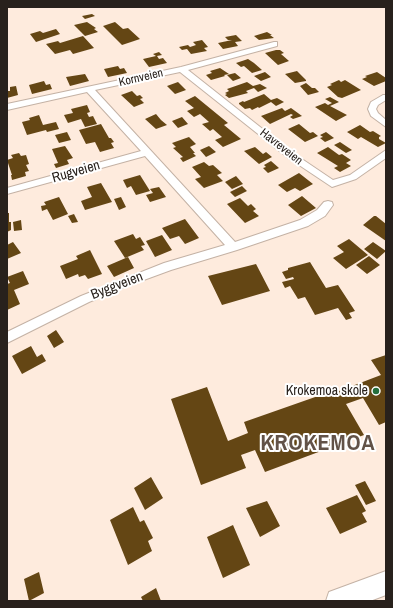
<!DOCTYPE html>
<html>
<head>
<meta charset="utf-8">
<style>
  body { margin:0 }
  #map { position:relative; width:393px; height:608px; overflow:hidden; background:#feebdd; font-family:"Archivo Narrow",sans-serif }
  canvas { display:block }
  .frame { position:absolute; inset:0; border:8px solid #28211c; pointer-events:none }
</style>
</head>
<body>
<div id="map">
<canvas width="393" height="608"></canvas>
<div class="frame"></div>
</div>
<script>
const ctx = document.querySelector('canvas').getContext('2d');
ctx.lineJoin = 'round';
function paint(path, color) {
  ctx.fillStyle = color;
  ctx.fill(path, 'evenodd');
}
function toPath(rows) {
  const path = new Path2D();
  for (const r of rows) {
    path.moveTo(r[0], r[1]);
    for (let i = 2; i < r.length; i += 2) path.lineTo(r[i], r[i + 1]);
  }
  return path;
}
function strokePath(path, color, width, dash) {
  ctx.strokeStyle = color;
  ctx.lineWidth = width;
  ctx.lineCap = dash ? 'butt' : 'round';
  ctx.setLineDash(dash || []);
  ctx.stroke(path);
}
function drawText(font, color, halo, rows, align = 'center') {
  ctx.font = font + ' "Archivo Narrow",sans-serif';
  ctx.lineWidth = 4;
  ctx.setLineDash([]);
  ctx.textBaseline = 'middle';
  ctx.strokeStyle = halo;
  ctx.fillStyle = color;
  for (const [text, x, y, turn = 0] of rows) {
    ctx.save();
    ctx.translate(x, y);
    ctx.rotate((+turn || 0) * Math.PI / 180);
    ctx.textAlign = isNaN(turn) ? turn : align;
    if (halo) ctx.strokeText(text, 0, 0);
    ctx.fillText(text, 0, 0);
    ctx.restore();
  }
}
const building = toPath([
  [92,14,95,16,85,19,82,16],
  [87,22,96,28,94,29,98,32,85,36,74,25],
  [115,22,123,29,128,28,140,39,122,45,103,26],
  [56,29,60,34,36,42,30,34,40,31,43,33],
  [267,32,272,35,270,35,274,38,259,40,254,36],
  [236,35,242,41,235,42,238,46,223,49,218,43,232,40,228,40,225,37],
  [83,36,94,48,73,54,70,50,55,54,46,44,58,41,60,43],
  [202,40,208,47,204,48,207,51,191,54,187,49,182,50,179,47,188,45,190,47,196,45,193,42],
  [276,50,280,50,284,53,281,54,289,61,278,65,265,53],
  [159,52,162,55,157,56,159,59,163,58,167,63,149,67,143,59,156,56,153,54],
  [248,59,254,63,262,70,252,73,244,66,241,67,236,63],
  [118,66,120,69,124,68,127,73,108,77,104,69],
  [220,68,229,74,224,75,225,76,211,80,206,75,212,73,210,71],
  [297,71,306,80,306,81,295,83,285,74],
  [265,72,271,77,261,81,254,76],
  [377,72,386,78,386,81,374,86,362,79,367,77,365,76],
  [235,73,241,78,233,81,227,75],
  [85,74,89,81,70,86,66,77],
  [339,80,341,82,345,80,361,90,342,98,338,97,327,87,332,85,330,84],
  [44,81,46,85,50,84,52,89,32,94,29,85],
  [178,82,186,90,175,94,167,86],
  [247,82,253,86,260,84,267,88,258,92,254,88,246,91,248,93,229,98,225,95,227,94,225,93,229,91,227,89],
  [306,83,312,88,315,88,319,92,308,95,300,86],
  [16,86,18,95,7,98,7,91,10,91,10,87],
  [132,91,137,96,140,95,143,98,140,99,144,103,134,107,121,95],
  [264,94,271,100,277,98,284,102,276,106,271,102,259,108,258,107,252,110,250,108,245,109,239,104,239,103,243,101,244,102],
  [195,96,228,123,224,125,241,139,223,147,215,140,222,137,213,129,210,131,202,124,209,122,200,114,194,117,187,111,194,108,185,101],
  [330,97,339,102,330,106,347,115,336,121,315,107,325,103,328,105,332,103,325,99],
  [87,105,90,112,87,113,89,117,93,116,97,124,85,127,81,119,68,123,64,115,73,113,71,109],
  [282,108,285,111,291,108,302,116,293,119,290,117,293,115,291,114,270,124,261,116],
  [156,114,161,120,167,125,156,129,145,119],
  [39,115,43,125,56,122,59,129,47,132,46,130,27,135,22,122,30,120,29,118],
  [182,117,188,124,178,128,172,121],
  [101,124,109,138,111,138,114,142,111,143,114,148,100,152,95,142,86,144,79,130],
  [299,124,310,133,313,132,318,136,305,142,288,129],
  [360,125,370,132,373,131,381,136,379,137,379,139,386,143,378,147,361,137,358,139,347,132],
  [67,132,71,140,59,143,55,135],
  [326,132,334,138,325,142,320,138,323,137,320,135],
  [189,137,196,144,190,147,195,153,193,153,196,156,183,162,180,158,183,157,173,148,176,147,172,143],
  [340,142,352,150,346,153,334,145],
  [65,146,73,158,67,160,69,164,56,168,54,164,58,163,52,149],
  [209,146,216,152,206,157,200,150],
  [255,147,263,154,266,152,272,157,259,164,244,151],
  [328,147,339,155,342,154,351,160,346,163,351,166,340,172,334,168,338,166,317,153],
  [19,153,21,156,26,155,29,164,26,165,29,171,25,172,26,176,12,180,11,175,12,175,7,160,13,158,11,155],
  [271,161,279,168,268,173,263,168,266,167,264,165],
  [204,162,209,166,213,165,222,173,217,175,223,181,204,188,195,179,201,177,192,167],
  [299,173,313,184,300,191,295,188,287,192,278,185],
  [140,175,150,191,136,195,131,186,127,188,123,180],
  [236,176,243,184,232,189,225,182],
  [101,183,112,202,85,210,81,201,92,197,87,187],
  [242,186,247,191,235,197,230,192],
  [159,187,166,197,150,202,146,195,153,193,150,189],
  [302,196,316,208,301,216,288,205],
  [59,197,68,214,53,220,47,209,42,211,41,206,46,205,44,202],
  [121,197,126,207,119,210,114,199],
  [240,198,248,206,251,204,256,209,253,211,259,216,245,223,227,204],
  [7,213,9,213,9,222,11,222,11,230,7,232],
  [74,214,78,222,72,223,68,216],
  [374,216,376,216,386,224,386,241,363,225],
  [185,219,199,238,185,244,179,236,170,239,162,228],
  [21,220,22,230,14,231,13,222],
  [133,234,136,239,140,237,145,245,141,246,144,250,125,258,114,241],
  [162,235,172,250,155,257,146,241],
  [349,239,368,255,346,269,333,258,344,252,337,246],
  [13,242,21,253,7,259,7,245],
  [373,242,386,251,377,259,364,249],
  [90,250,102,274,88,279,85,275,79,277,78,274,66,279,60,266,78,259,76,256],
  [369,256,380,265,367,274,356,265],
  [128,257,134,268,114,277,107,266],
  [310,262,326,288,338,285,355,311,349,313,352,318,346,320,338,308,315,315,305,297,298,299,290,286,285,288,282,282,294,279,293,277,286,279,282,272,288,270,288,268],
  [256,264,270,291,222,305,208,276],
  [23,271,29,284,14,290,20,304,7,310,7,284,10,283,7,277],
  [56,330,64,342,54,348,47,336],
  [31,346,37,357,42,354,46,361,22,374,12,356],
  [386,355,386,422,379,425,363,398,346,404,364,435,265,472,255,450,241,455,246,468,201,485,171,399,207,387,228,441,248,433,244,422,338,389,339,391,381,375,371,360],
  [151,477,163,498,145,510,134,488],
  [365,481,376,501,366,505,355,485],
  [357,495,366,511,362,513,367,522,340,534,326,508],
  [267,501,280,526,260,537,246,508],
  [133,507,140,522,144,520,153,538,148,541,152,551,128,565,110,520],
  [233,525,250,565,223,578,207,537],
  [39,572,44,593,29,601,24,579],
  [156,588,161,601,143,601,141,597]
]);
const street = toPath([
  [274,42,277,42,277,46,188,70,293,153,333,180,350,175,386,150,386,158,356,179,332,187,287,157,180,72,95,90,235,242,300,220,317,210,324,202,328,201,332,202,333,205,325,216,308,226,237,250,171,270,122,288,89,302,7,343,7,332,81,296,164,263,225,245,145,156,7,194,7,188,141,151,87,92,7,110,7,104,181,67,274,42],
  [383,95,386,95,386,100,378,105,376,109,378,113,386,120,386,127,371,116,368,109,371,102,383,95]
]);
const secondary = toPath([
  [386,571,386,595,370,601,326,601,329,592,386,571]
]);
const markers = [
  [376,391,4,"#246e3c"]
];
const farStreetnames = [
  ["Kornveien",141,78,-13],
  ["Havreveien",281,147,38]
];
const streetNames = [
  ["Rugveien",76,172,-16],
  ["Byggveien",117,286,-21]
];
const poiNames = [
  ["Krokemoa skole",368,391]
];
const nearDistrictnames = [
  ["KROKEMOA",318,444]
];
paint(building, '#644614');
strokePath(street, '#c4b2a5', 2);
strokePath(secondary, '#c4b2a5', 2);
paint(street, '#fff');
paint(secondary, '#fff');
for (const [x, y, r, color] of markers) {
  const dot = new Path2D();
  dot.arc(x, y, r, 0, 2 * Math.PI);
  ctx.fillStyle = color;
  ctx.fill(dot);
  strokePath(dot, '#fff', 1.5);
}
drawText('12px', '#28211c', '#fff', farStreetnames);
drawText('14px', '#28211c', '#fff', streetNames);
drawText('14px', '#28211c', '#fff', poiNames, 'right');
ctx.letterSpacing = '1px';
drawText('bold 22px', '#625247', '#fff', nearDistrictnames);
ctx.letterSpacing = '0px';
</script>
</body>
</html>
